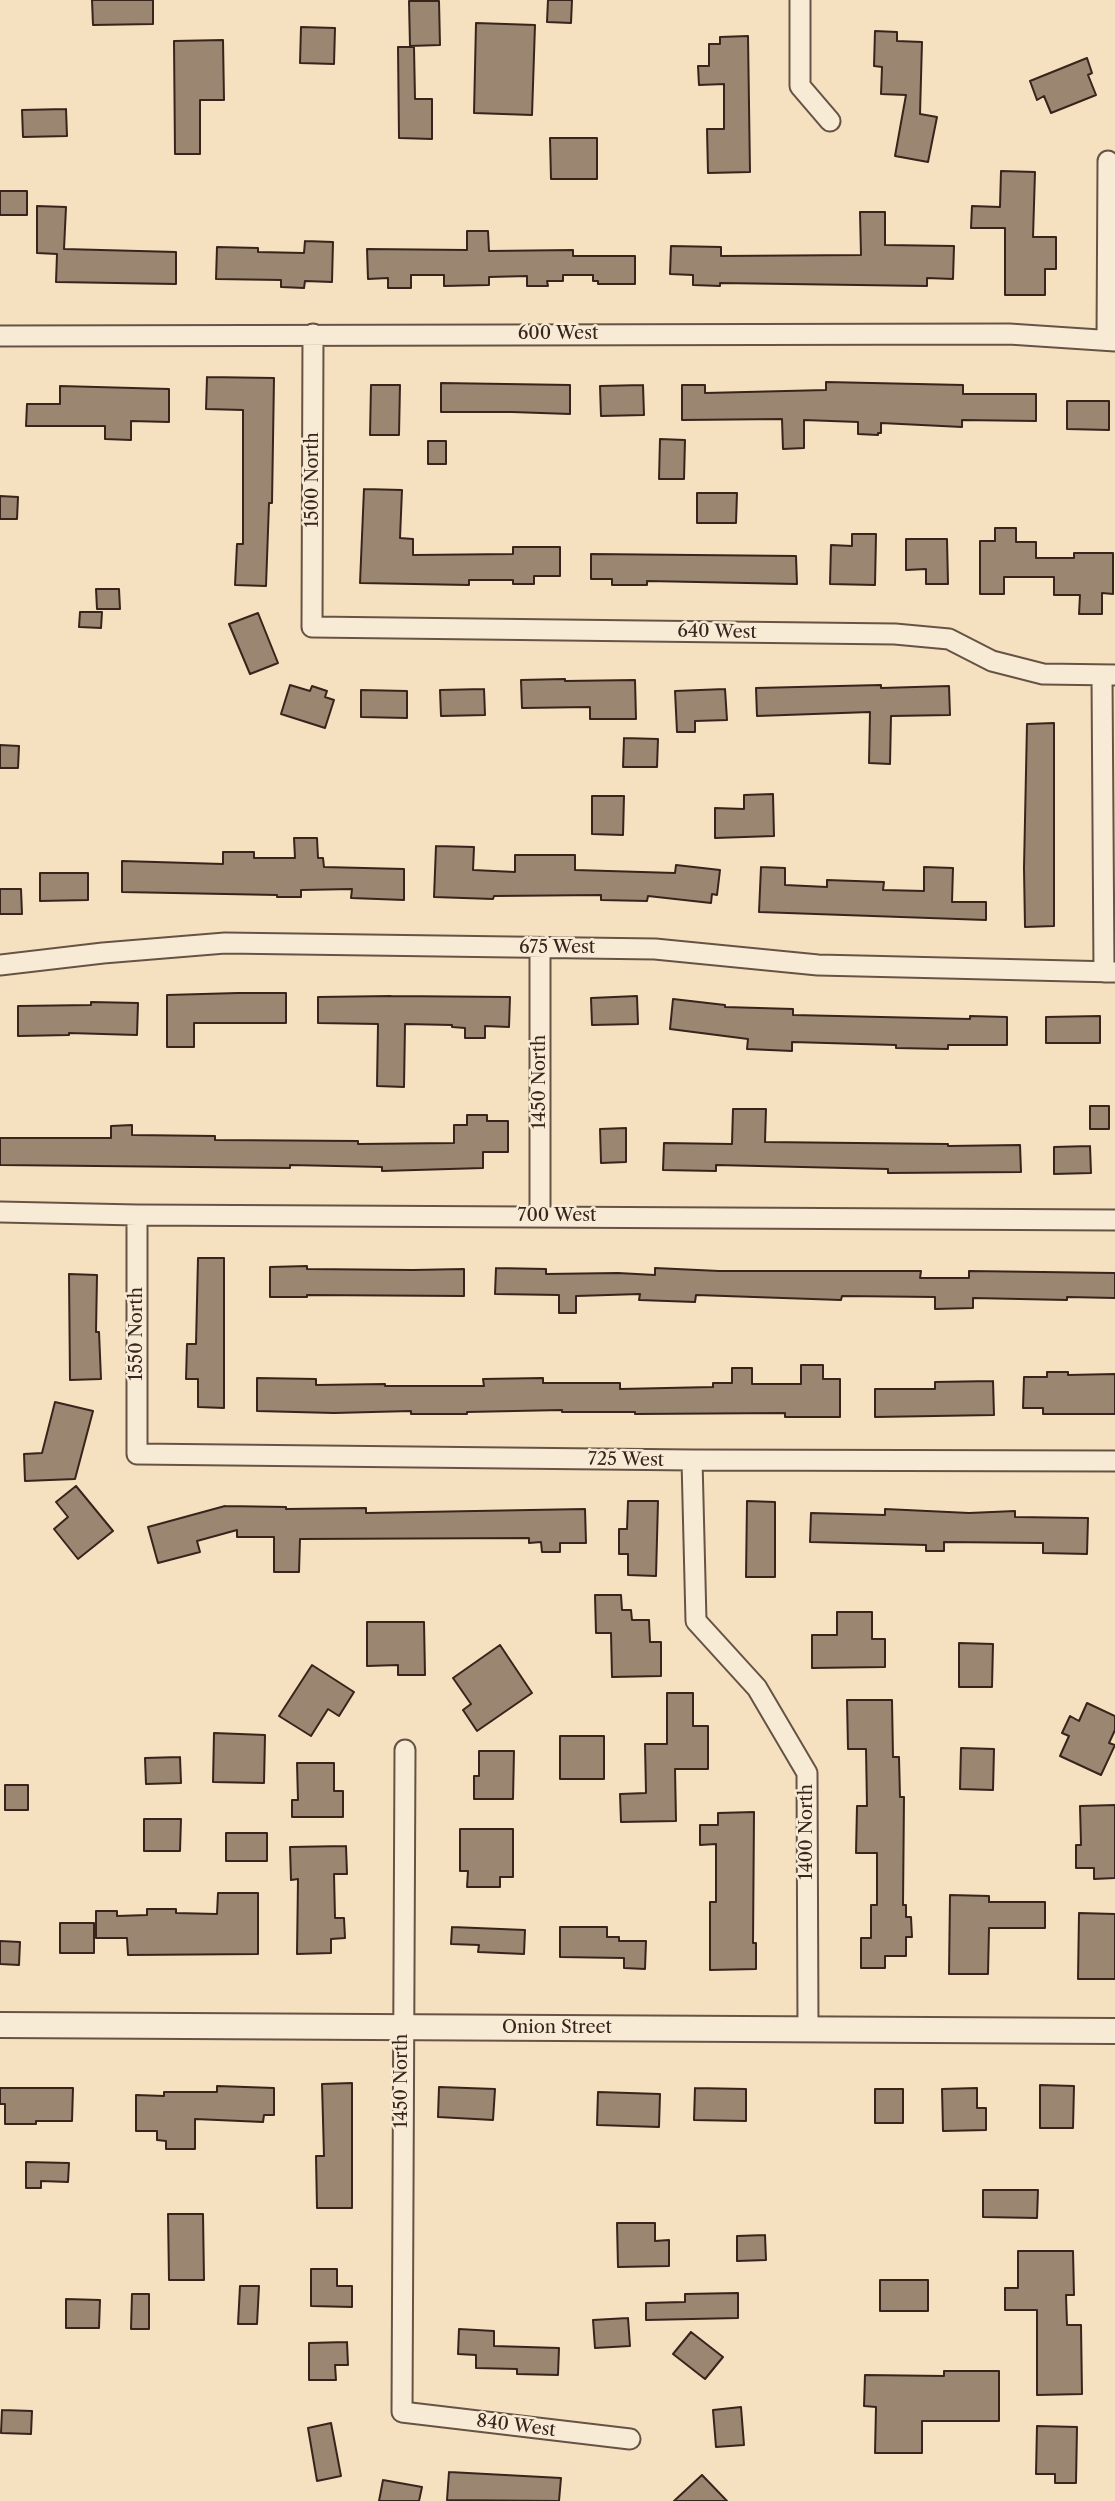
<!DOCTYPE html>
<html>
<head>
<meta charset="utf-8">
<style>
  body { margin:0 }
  canvas { display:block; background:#f5e0c0 }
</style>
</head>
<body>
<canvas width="1115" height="2501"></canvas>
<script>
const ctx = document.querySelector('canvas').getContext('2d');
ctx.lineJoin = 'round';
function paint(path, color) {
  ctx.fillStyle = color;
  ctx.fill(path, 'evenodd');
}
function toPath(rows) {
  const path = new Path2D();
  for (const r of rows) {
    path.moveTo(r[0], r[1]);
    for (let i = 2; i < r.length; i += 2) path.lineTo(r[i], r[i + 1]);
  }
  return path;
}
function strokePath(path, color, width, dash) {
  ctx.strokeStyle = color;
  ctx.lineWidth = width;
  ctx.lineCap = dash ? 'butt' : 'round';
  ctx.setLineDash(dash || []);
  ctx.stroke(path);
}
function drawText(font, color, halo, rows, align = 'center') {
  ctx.font = font + ' "Libre Caslon Text",serif';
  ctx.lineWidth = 5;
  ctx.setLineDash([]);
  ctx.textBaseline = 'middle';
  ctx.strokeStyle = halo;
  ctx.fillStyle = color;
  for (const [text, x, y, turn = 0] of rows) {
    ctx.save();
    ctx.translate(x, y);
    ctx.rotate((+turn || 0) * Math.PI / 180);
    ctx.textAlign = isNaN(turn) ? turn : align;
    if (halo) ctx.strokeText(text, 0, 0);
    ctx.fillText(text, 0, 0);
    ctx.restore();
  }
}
const building = toPath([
  [92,0,153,0,153,24,93,25,92,0],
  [548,0,572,0,571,23,547,22,548,0],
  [409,1,439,1,440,45,410,46,409,1],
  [476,23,535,25,532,115,474,113,476,23],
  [301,27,335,28,334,64,300,63,301,27],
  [875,31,897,32,897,41,922,42,920,114,937,117,928,162,895,156,906,95,881,94,882,67,874,66,875,31],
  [748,36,750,172,708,173,707,129,724,129,724,84,699,85,698,66,709,66,709,44,720,44,720,37,748,36],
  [223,40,224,100,200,100,200,154,175,154,174,41,223,40],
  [398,47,414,47,415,99,432,99,432,139,399,138,398,47],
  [1087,58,1092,73,1088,75,1096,95,1051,113,1044,96,1037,100,1030,81,1087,58],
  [66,109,67,136,23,137,22,110,66,109],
  [550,138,597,138,597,179,551,179,550,138],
  [1001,171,1035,172,1033,237,1056,237,1056,269,1045,269,1045,295,1005,295,1005,228,971,228,972,206,1000,207,1001,171],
  [0,191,27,191,27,215,0,215,0,191],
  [37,206,66,207,64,249,176,252,176,284,56,282,57,254,37,253,37,206],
  [860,212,885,212,885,245,954,246,953,279,927,278,927,286,720,283,720,286,693,285,693,275,670,274,671,246,721,247,721,256,861,255,860,212],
  [467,231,488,231,489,251,573,250,573,256,635,256,635,284,598,284,598,281,593,281,593,275,563,275,563,281,547,281,548,286,527,286,527,276,489,277,489,285,444,286,444,275,411,275,411,288,388,288,388,278,368,279,367,249,467,250,467,231],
  [305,241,333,242,332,282,305,281,304,288,281,287,281,280,216,279,217,247,258,248,258,252,304,253,305,241],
  [207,377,274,378,272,503,269,503,266,586,235,585,237,544,243,544,243,410,206,409,207,377],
  [826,382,963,385,963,394,1036,394,1036,421,962,420,962,427,881,423,881,433,878,433,878,435,858,434,858,422,804,420,804,448,783,449,782,419,682,420,682,385,705,385,705,393,746,392,826,390,826,382],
  [441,383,570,385,570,414,512,412,441,412,441,383],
  [371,385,400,385,399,435,370,435,371,385],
  [643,385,644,415,601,416,600,386,643,385],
  [60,386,169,389,169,422,131,421,131,440,105,439,105,426,26,426,27,404,60,404,60,386],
  [1067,401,1109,401,1109,430,1067,429,1067,401],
  [660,439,685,440,684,479,659,479,660,439],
  [428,441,446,441,446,464,428,464,428,441],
  [364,489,402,490,400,538,413,539,413,555,513,554,513,547,560,547,560,576,534,576,534,584,513,584,513,580,469,580,469,585,360,583,364,489],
  [697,493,737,493,736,523,697,523,697,493],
  [0,496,18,497,17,519,0,519,0,496],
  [995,528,1016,528,1016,542,1036,542,1036,558,1074,558,1074,553,1113,553,1113,594,1102,593,1102,614,1079,614,1080,595,1054,595,1054,577,1004,577,1004,594,980,594,980,541,995,541,995,528],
  [852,534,876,534,875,585,830,584,831,545,852,546,852,534],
  [906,539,947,539,948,584,926,584,926,569,906,570,906,539],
  [591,554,796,556,797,584,647,581,647,585,612,585,612,579,591,579,591,554],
  [96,589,119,589,120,609,97,609,96,589],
  [80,612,102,612,101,628,79,627,80,612],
  [258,613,278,663,250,674,229,624,258,613],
  [565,679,565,681,635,680,636,719,590,719,590,707,522,708,521,680,565,679],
  [290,685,310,691,312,686,327,691,325,697,334,700,325,728,281,714,290,685],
  [881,685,881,688,949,686,950,715,891,716,890,764,869,763,870,712,757,716,756,688,881,685],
  [484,689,485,715,441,716,440,690,484,689],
  [725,689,727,720,695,721,695,732,677,732,675,691,725,689],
  [361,690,407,691,407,718,361,717,361,690],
  [1054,723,1054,926,1025,927,1024,868,1027,724,1054,723],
  [624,738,658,739,657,767,623,767,624,738],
  [0,745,19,746,18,768,0,768,0,745],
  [773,794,774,836,715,838,715,808,744,809,744,795,773,794],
  [592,796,624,796,623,835,592,834,592,796],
  [294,838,317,838,318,858,323,858,324,867,404,869,404,900,351,898,352,889,301,890,301,897,277,897,277,895,122,892,122,861,223,864,223,852,254,852,254,858,295,858,294,838],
  [436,846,474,847,473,870,515,872,515,855,575,855,575,870,675,873,676,865,720,870,717,895,712,894,711,903,648,896,647,901,601,900,601,895,494,896,493,899,434,897,436,846],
  [761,867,785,868,785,885,827,887,827,880,884,882,883,890,924,891,924,867,953,868,952,902,986,902,986,920,759,912,761,867],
  [40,873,88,873,88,900,40,901,40,873],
  [0,889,21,889,22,914,0,914,0,889],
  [238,993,286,993,286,1023,194,1023,194,1047,167,1047,167,995,238,993],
  [391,996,510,997,509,1027,485,1026,485,1038,465,1038,465,1028,452,1027,452,1025,405,1024,404,1087,377,1086,378,1024,318,1023,318,997,391,996],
  [637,996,638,1024,592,1025,591,998,637,996],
  [673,999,725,1005,725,1007,793,1009,793,1015,970,1019,970,1016,1007,1017,1007,1045,948,1045,948,1049,896,1048,896,1045,792,1042,792,1051,747,1049,748,1039,670,1029,673,999],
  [91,1002,138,1003,137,1035,69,1033,69,1035,18,1036,18,1006,91,1005,91,1002],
  [1100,1016,1100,1043,1046,1043,1046,1017,1100,1016],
  [1090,1106,1109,1106,1109,1129,1090,1129,1090,1106],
  [733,1109,766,1109,765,1142,948,1144,948,1146,1020,1145,1021,1172,888,1173,888,1169,716,1165,716,1171,663,1170,664,1143,732,1144,733,1109],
  [467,1115,487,1115,487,1121,508,1121,508,1152,483,1152,483,1168,382,1171,382,1167,290,1165,290,1168,0,1165,0,1138,111,1138,111,1126,132,1125,132,1135,215,1136,215,1140,358,1141,358,1144,454,1143,454,1125,467,1125,467,1115],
  [626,1128,626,1162,601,1163,600,1129,626,1128],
  [1090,1146,1091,1173,1054,1174,1054,1147,1090,1146],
  [198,1258,224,1258,224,1408,198,1407,198,1379,186,1379,187,1344,196,1344,198,1258],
  [307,1266,307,1269,413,1270,464,1269,464,1296,307,1295,307,1297,270,1297,270,1267,307,1266],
  [496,1268,546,1269,546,1274,618,1273,655,1275,655,1268,719,1271,921,1271,920,1278,969,1278,969,1271,1115,1273,1115,1298,1067,1297,1067,1300,973,1298,973,1308,935,1309,935,1297,842,1296,841,1300,696,1295,695,1302,639,1300,640,1294,576,1296,576,1313,559,1313,559,1295,495,1294,496,1268],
  [69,1274,97,1275,96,1332,99,1332,101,1379,70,1380,69,1274],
  [801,1365,823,1365,823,1379,840,1379,840,1417,785,1417,785,1413,635,1414,635,1412,562,1412,562,1410,467,1412,467,1414,411,1414,411,1411,334,1413,257,1411,257,1378,316,1379,316,1385,385,1384,385,1386,484,1386,483,1379,543,1378,543,1383,620,1383,620,1389,713,1387,713,1383,732,1383,732,1368,752,1368,752,1384,801,1384,801,1365],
  [1047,1372,1068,1372,1068,1375,1115,1374,1115,1414,1043,1414,1043,1408,1023,1408,1024,1377,1047,1377,1047,1372],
  [993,1381,994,1415,875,1417,875,1389,935,1389,935,1382,993,1381],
  [55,1402,93,1411,75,1479,25,1481,24,1454,42,1453,55,1402],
  [76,1486,113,1531,78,1559,54,1529,68,1517,56,1502,76,1486],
  [628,1501,658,1501,656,1576,628,1575,628,1554,619,1554,619,1529,627,1529,628,1501],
  [747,1501,775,1502,775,1577,746,1577,747,1501],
  [225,1506,286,1507,286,1509,366,1508,366,1513,585,1509,586,1543,560,1543,560,1552,542,1552,541,1542,529,1543,529,1538,300,1539,299,1572,274,1572,274,1537,237,1537,237,1530,197,1541,200,1552,158,1563,148,1527,225,1506],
  [885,1509,969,1513,1015,1511,1015,1517,1088,1518,1087,1554,1043,1553,1043,1543,944,1542,944,1551,926,1551,926,1545,810,1542,811,1513,885,1515,885,1509],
  [595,1595,621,1595,622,1610,631,1610,632,1620,649,1620,650,1642,661,1642,661,1676,612,1677,611,1633,596,1633,595,1595],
  [837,1612,872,1612,872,1639,885,1639,885,1667,812,1668,812,1635,837,1635,837,1612],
  [367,1622,424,1622,425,1675,398,1675,398,1665,367,1666,367,1622],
  [959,1643,993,1644,992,1687,959,1687,959,1643],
  [500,1645,532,1693,477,1731,463,1710,471,1704,453,1678,500,1645],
  [312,1665,354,1692,339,1716,328,1709,311,1736,279,1716,312,1665],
  [667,1693,693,1693,693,1726,708,1726,708,1769,675,1769,676,1821,621,1822,620,1794,646,1793,645,1744,667,1744,667,1693],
  [847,1700,892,1700,893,1757,899,1757,900,1797,904,1797,903,1905,906,1905,906,1917,911,1917,912,1937,906,1937,906,1956,885,1956,885,1968,861,1968,861,1938,871,1938,871,1905,877,1905,877,1853,856,1853,857,1806,867,1806,866,1749,848,1749,847,1700],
  [1087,1703,1115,1716,1115,1730,1109,1743,1115,1745,1101,1775,1060,1756,1069,1736,1062,1733,1070,1716,1079,1721,1087,1703],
  [214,1733,265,1735,264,1783,213,1782,214,1733],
  [560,1736,604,1736,604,1779,560,1779,560,1736],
  [961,1748,994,1749,993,1790,960,1789,961,1748],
  [479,1751,514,1751,513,1799,474,1799,474,1776,479,1776,479,1751],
  [180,1757,181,1783,146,1784,145,1758,180,1757],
  [297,1763,334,1763,334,1791,343,1791,343,1817,292,1817,292,1800,298,1800,297,1763],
  [5,1785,28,1785,28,1810,5,1810,5,1785],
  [1115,1805,1115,1878,1094,1879,1094,1868,1076,1868,1076,1845,1081,1845,1080,1806,1115,1805],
  [754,1812,753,1943,756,1943,756,1969,710,1970,710,1902,716,1902,716,1844,700,1845,700,1825,718,1825,718,1813,754,1812],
  [144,1819,181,1819,180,1851,144,1851,144,1819],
  [460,1829,513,1829,513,1877,500,1877,500,1887,467,1887,468,1871,460,1871,460,1829],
  [226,1833,267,1833,267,1861,226,1861,226,1833],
  [346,1846,347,1874,334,1874,335,1918,344,1918,345,1938,331,1939,331,1953,297,1954,298,1879,291,1880,290,1847,346,1846],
  [218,1893,258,1893,258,1954,128,1955,127,1938,96,1938,96,1911,117,1911,117,1916,147,1915,147,1909,176,1909,176,1913,217,1914,218,1893],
  [950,1895,989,1896,989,1902,1045,1902,1045,1928,989,1928,988,1974,949,1974,950,1895],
  [1079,1913,1115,1914,1115,1979,1078,1979,1079,1913],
  [60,1923,94,1923,94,1953,60,1953,60,1923],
  [452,1927,525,1930,524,1954,478,1952,479,1945,451,1944,452,1927],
  [560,1927,607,1927,607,1937,619,1937,619,1941,646,1941,645,1969,624,1968,624,1958,560,1957,560,1927],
  [0,1941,20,1942,19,1965,0,1964,0,1941],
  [352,2083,352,2208,317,2208,316,2156,324,2156,322,2084,352,2083],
  [1040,2085,1074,2086,1073,2128,1040,2128,1040,2085],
  [217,2086,274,2088,274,2115,264,2115,263,2122,195,2119,195,2149,166,2149,166,2141,157,2140,157,2131,136,2131,136,2095,164,2096,164,2092,217,2092,217,2086],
  [439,2087,495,2089,493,2120,438,2117,439,2087],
  [0,2088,73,2088,72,2121,36,2121,36,2124,5,2124,5,2104,0,2104,0,2088],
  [695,2088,746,2089,746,2121,694,2120,695,2088],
  [977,2088,977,2108,986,2108,986,2130,943,2131,942,2089,977,2088],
  [875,2089,903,2089,903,2123,875,2123,875,2089],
  [598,2092,660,2094,659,2127,597,2125,598,2092],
  [26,2162,69,2163,68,2182,41,2181,41,2188,26,2188,26,2162],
  [983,2190,1038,2190,1037,2218,983,2217,983,2190],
  [168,2214,203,2214,204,2280,169,2280,168,2214],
  [617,2223,655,2223,655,2241,669,2240,669,2266,618,2267,617,2223],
  [765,2235,766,2260,737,2261,737,2236,765,2235],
  [1018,2251,1073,2251,1074,2295,1066,2295,1067,2325,1081,2325,1082,2394,1037,2395,1037,2310,1005,2310,1005,2288,1018,2288,1018,2251],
  [311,2269,337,2269,337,2286,352,2286,352,2307,311,2306,311,2269],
  [880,2280,928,2280,928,2311,880,2311,880,2280],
  [240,2286,259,2286,257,2324,238,2324,240,2286],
  [738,2293,738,2318,646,2320,646,2303,685,2302,685,2294,738,2293],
  [132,2294,149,2294,149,2329,131,2329,132,2294],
  [66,2299,100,2300,99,2328,66,2328,66,2299],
  [628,2318,630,2346,595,2348,593,2320,628,2318],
  [459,2329,494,2331,494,2346,559,2348,558,2375,517,2374,517,2369,476,2368,476,2355,458,2354,459,2329],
  [691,2332,723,2357,705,2379,673,2354,691,2332],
  [347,2342,348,2365,335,2365,336,2380,309,2380,309,2343,347,2342],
  [944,2371,999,2371,999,2421,922,2421,922,2453,875,2453,876,2407,864,2406,865,2375,944,2376,944,2371],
  [741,2407,744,2445,716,2447,713,2410,741,2407],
  [2,2410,32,2411,31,2434,1,2433,2,2410],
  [331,2423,341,2476,317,2481,308,2428,331,2423],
  [1037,2426,1077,2427,1076,2483,1055,2483,1055,2474,1036,2474,1037,2426],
  [449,2472,561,2478,559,2501,447,2500,449,2472],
  [702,2475,727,2501,674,2501,702,2475],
  [383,2480,422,2487,419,2501,379,2501,383,2480]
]);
const minor = toPath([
  [800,0,800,86,830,121],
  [313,334,312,627,895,634,949,639,992,661,1043,674,1115,675],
  [0,336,1009,334,1115,341],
  [1107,340,1108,161],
  [1102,676,1104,972],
  [0,965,103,953,225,943,655,949,818,965,1115,972],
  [0,1212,137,1215,1115,1220],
  [137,1215,137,1454,692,1460,1115,1461],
  [540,1215,540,949],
  [692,1460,696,1621,757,1688,807,1773,808,2030],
  [405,1750,402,2412,630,2439]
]);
const tertiary = toPath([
  [0,2025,1115,2031]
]);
const streetNames = [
  ["600 West",558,334],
  ["1500 North",313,480,-90],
  ["640 West",717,632,1],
  ["675 West",557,948],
  ["1450 North",540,1082,-90],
  ["700 West",557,1216],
  ["1550 North",137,1334,-90],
  ["725 West",626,1460,1],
  ["1400 North",807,1832,-90],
  ["Onion Street",557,2028],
  ["1450 North",402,2081,-90],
  ["840 West",516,2426,7]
];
paint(building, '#9a8671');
strokePath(building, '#38241c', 2);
strokePath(minor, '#675345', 23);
strokePath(tertiary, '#675345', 28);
strokePath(minor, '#f8ebd6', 19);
strokePath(tertiary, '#f8ebd6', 24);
drawText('18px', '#38241c', '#f8ebd6', streetNames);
</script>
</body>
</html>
